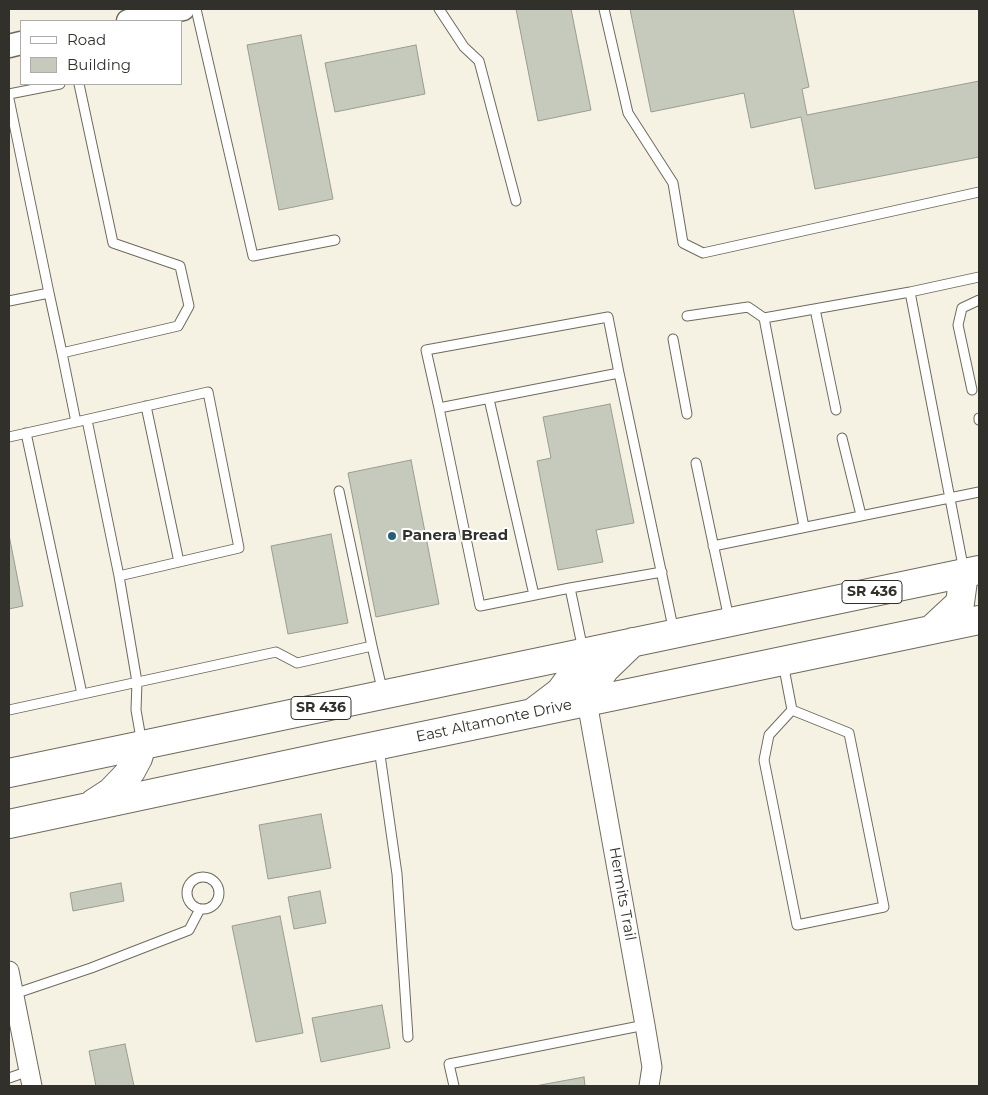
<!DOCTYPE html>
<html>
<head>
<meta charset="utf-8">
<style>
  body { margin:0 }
  #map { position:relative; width:988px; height:1095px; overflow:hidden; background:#f6f2e3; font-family:Montserrat,sans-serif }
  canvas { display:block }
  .frame { position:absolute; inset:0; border:10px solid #31302a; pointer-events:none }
  .legend { position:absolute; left:20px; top:20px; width:162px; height:65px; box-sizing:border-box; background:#fff; border:1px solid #adacaa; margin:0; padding:6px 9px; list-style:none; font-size:15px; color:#31302a }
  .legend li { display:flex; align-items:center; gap:10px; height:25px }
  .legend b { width:25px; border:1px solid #adacaa }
</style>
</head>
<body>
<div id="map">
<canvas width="988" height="1095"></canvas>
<div class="frame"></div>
<ul class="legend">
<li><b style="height:6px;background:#fff"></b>Road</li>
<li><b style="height:14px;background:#c6cabc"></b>Building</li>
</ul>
</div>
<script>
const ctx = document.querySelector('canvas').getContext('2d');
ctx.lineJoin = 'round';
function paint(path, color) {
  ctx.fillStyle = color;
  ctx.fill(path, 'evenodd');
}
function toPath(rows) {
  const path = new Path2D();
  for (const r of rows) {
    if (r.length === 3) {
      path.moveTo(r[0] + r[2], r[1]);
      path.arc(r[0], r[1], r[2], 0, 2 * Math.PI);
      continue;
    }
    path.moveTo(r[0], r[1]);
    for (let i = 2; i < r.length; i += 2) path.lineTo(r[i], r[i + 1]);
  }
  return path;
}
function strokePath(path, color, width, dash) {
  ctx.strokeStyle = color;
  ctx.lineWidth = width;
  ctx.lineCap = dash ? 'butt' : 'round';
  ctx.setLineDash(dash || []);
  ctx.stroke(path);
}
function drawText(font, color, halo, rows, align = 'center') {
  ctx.font = font + ' Montserrat,sans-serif';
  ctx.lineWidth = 4;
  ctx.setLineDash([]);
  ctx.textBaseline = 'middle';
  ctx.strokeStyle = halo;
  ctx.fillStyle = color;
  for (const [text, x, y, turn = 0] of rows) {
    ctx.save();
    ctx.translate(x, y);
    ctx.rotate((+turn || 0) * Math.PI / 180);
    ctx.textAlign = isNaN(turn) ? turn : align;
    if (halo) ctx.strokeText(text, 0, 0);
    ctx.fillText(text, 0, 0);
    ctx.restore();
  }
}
const building = toPath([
  [516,9,571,9,591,110,538,121,516,9],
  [630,9,793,9,809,87,802,89,807,115,979,81,979,157,815,189,801,117,751,128,744,93,651,112,630,9],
  [301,35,333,199,279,210,247,45,301,35],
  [416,45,425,94,335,112,325,63,416,45],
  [610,404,634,523,596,530,603,562,558,570,537,461,551,458,543,417,610,404],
  [411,460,439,604,376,617,348,473,411,460],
  [331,534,348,623,288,634,271,546,331,534],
  [9,535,23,606,9,609,9,535],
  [321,814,331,868,268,879,259,825,321,814],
  [121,883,124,901,73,911,70,893,121,883],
  [320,891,326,923,294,929,288,897,320,891],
  [280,916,303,1033,256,1042,232,926,280,916],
  [382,1005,390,1048,321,1062,312,1018,382,1005],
  [125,1044,134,1086,96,1086,89,1051,125,1044],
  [584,1077,585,1086,535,1086,584,1077]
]);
const service = toPath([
  [196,9,253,256,335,240],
  [439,9,464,47,479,61,516,201],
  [604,9,628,113,673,183,683,243,703,253,979,192],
  [79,84,113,243,180,266,189,306,178,326,62,353,76,422,208,392,239,548,119,576,137,682,136,710,142,744],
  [9,94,60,84],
  [9,99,49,293,9,301],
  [910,292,964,571],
  [49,293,62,353],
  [815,309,836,410],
  [687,316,748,307,764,318,804,527],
  [764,318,910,292,979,277],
  [673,339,687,414],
  [972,390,958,325,962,308,979,300],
  [489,399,534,595],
  [146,406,179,562],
  [439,408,426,350,608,317,619,373],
  [979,418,979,420],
  [87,420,119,576],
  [26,433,82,694],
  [9,437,76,422],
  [842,438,861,515],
  [696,463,729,619],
  [339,491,372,646],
  [713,546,979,492],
  [570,588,662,572],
  [583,650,570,588,480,606,439,408,619,373,674,632],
  [783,663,792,710],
  [9,710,276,652,297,663,372,646,383,693],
  [792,710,849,733,884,907,797,925,764,760,769,735,792,710],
  [379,748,397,874,408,1037],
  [203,893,16],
  [14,994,91,968,189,930,200,909],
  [9,1078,29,1071],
  [454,1086,449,1064,645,1025]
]);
const minor = toPath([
  [587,702,645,1025,652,1067,649,1086],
  [9,971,32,1086]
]);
const tertiary = toPath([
  [128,21,183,9],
  [9,46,21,43]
]);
const primary = toPath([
  [932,629,960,603,964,573],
  [587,702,594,685,605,669,633,642],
  [535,711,560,692,579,666,584,653],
  [9,773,979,570],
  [94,803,111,792,131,771,138,758,142,745],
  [9,824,351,751,979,620]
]);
const markers = [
  [392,536,5,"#265e78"]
];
const shields = [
  [872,592,60],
  [321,708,60]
];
const shieldNames = [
  ["SR 436",872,592],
  ["SR 436",321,708]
];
const poiNames = [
  ["Panera Bread",402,536]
];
const streetNames = [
  ["East Altamonte Drive",494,721,-12],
  ["Hermits Trail",622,894,80]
];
paint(building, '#c6cabc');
strokePath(building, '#999d8f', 1);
strokePath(service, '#6e6a5d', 11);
strokePath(minor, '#6e6a5d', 21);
strokePath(tertiary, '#6e6a5d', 25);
strokePath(primary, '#6e6a5d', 30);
strokePath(service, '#fff', 9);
strokePath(minor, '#fff', 19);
strokePath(tertiary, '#fff', 22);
strokePath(primary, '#fff', 28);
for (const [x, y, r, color] of markers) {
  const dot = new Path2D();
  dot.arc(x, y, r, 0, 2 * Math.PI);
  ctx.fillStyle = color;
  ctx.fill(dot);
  strokePath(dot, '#fff', 2);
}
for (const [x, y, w] of shields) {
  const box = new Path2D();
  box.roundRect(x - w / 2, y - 11.5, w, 23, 4);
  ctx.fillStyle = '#fff';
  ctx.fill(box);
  strokePath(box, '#31302a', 1);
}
drawText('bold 14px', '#31302a', null, shieldNames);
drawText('bold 15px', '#31302a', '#fff', poiNames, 'left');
drawText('15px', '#31302a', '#fff', streetNames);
</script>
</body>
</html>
